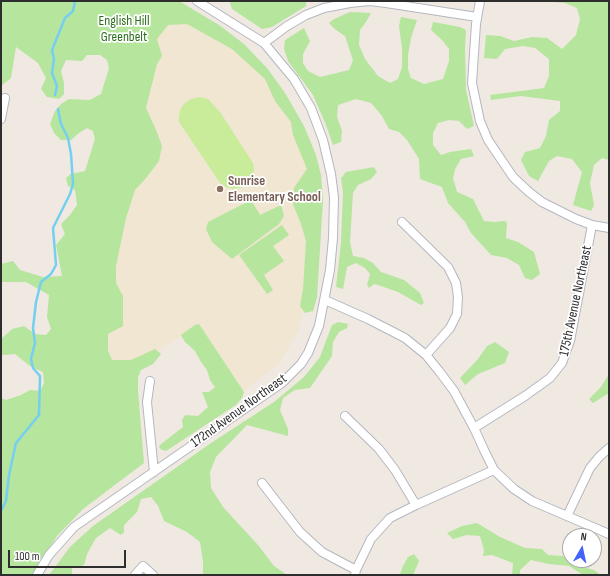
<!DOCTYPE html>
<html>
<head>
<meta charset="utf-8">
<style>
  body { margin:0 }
  #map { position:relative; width:610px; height:576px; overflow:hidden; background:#efe9e1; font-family:"Sofia Sans Condensed",sans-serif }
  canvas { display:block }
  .frame { position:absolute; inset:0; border:2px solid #2e2e2e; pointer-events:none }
  .north { position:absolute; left:562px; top:528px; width:40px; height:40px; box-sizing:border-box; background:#fff; border:1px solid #ababab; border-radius:50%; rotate:9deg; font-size:11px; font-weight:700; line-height:16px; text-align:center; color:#2e2e2e }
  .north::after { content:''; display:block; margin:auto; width:14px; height:18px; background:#4264fb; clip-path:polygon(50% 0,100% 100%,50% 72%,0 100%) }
  .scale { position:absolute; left:8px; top:550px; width:118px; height:18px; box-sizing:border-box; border:2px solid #2e2e2e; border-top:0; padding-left:5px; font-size:12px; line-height:14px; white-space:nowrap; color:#2e2e2e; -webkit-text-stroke:3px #fff; paint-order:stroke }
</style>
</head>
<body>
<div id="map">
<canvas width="610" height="576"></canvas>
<div class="frame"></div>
<div class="north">N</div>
<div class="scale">100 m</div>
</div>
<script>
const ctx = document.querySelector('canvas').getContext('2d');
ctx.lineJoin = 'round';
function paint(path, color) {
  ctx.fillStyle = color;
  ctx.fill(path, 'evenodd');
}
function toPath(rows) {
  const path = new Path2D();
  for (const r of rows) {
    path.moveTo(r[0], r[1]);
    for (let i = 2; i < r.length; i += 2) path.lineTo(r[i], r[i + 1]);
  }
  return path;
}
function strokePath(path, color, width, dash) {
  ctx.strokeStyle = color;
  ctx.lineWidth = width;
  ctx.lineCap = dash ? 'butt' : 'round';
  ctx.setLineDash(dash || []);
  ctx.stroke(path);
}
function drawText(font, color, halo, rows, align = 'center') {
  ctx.font = font + ' "Sofia Sans Condensed",sans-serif';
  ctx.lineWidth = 3.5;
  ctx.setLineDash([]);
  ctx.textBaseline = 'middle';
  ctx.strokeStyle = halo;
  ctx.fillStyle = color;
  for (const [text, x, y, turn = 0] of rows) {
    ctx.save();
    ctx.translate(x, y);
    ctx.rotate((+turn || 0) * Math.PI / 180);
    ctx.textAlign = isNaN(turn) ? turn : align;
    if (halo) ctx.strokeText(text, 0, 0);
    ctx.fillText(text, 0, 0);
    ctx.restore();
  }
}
const education = toPath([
  [151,1,249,51,280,85,296,118,310,158,309,284,298,332,278,365,240,393,195,328,88,394]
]);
const green = toPath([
  [1,1,179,1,219,25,244,44,267,68,285,93,304,126,316,155,321,175,323,200,317,297,313,311,305,313,300,306,303,289,306,241,301,224,293,204,294,188,307,169,293,135,291,122,275,101,265,79,232,49,187,24,168,25,157,39,162,56,157,64,146,108,156,130,162,146,159,161,146,178,135,190,126,218,116,266,116,283,123,296,123,326,108,334,108,351,112,360,131,360,155,349,161,354,153,364,141,370,138,377,138,391,144,463,83,509,57,536,32,575,1,575,1,398,6,400,21,395,30,390,40,391,44,383,43,372,30,366,15,354,4,355,1,354,1,339,12,329,24,326,35,334,46,335,51,329,47,317,49,295,26,282,1,282,1,264,13,261,20,270,43,277,62,276,56,245,65,234,61,224,70,215,77,205,75,190,68,186,66,178,71,174,85,171,95,139,93,131,87,128,79,133,71,140,61,140,54,133,50,124,55,111,61,104,69,99,90,100,101,94,109,68,107,60,100,55,87,55,82,61,66,60,61,71,64,83,64,94,59,99,47,97,41,89,46,78,38,63,16,47,11,78,1,86],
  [231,1,306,1,306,6,272,27,262,29,232,9,230,3],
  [544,1,609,1,609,160,602,158,594,165,590,183,594,205,591,211,573,205,582,172,572,159,557,156,549,161,538,181,529,176,521,160,525,152,540,148,546,136,549,120,560,111,560,101,521,96,491,100,490,95,544,88,549,76,549,59,535,48,523,46,505,49,497,59,484,58,486,35,500,36,514,41,532,37,547,38,562,49,576,35,580,19,577,8,565,3],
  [350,12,371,13,366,22,360,30,359,45,365,59,378,76,390,83,398,79,402,67,402,48,399,26,401,17,417,20,411,38,408,55,408,69,411,78,424,84,443,79,449,61,449,49,442,40,431,30,433,22,460,27,466,30,465,49,466,90,474,126,467,129,459,121,449,120,438,123,433,133,433,145,441,155,450,152,471,149,474,156,461,159,455,169,453,178,457,192,473,199,484,221,494,222,505,221,507,223,506,238,518,242,534,252,540,274,532,280,525,278,519,265,507,258,491,255,471,233,465,222,448,203,442,187,420,179,419,159,407,140,399,132,389,129,382,116,371,103,356,99,338,105,337,117,342,131,341,142,333,145,326,125,313,95,288,61,284,49,285,40,304,28,310,41,303,54,303,63,308,71,320,77,349,70,353,60,345,36,336,30,329,23,334,19],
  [374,167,377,172,371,179,358,185,353,193,350,242,353,256,364,258,373,263,381,272,404,280,420,293,424,303,421,305,398,292,381,286,374,284,369,288,367,285,370,274,365,268,356,263,347,267,343,289,336,287,341,242,343,193,341,178,346,172],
  [251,200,260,215,281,205,284,216,279,224,232,259,212,242,206,229,208,222],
  [282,225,289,235,273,246,284,261,264,275,273,290,267,294,239,255],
  [338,322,348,324,347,328,339,332,333,342,332,356,310,388,295,390,283,398,280,410,288,429,288,436,247,425,216,457,210,472,211,488,223,507,258,545,274,566,287,575,203,575,203,561,200,542,187,532,164,521,158,506,151,497,141,499,137,512,124,525,124,532,121,535,110,528,96,538,87,554,84,565,72,568,72,575,49,575,70,547,93,526,211,443,274,402,304,377,320,357,332,325],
  [199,324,244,392,242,398,236,405,166,451,162,450,159,447,161,444,183,427,182,420,185,415,198,416,208,407,202,392,209,392,215,387,210,380,207,370,201,362,195,351,185,342,181,335,195,325],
  [495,342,509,352,505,363,478,374,465,385,460,378,478,359,487,346],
  [609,353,609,393,593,403,589,399,601,387,609,374,608,358],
  [477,523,500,537,525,548,542,549,548,555,563,556,576,565,594,570,601,575,583,575,569,566,549,564,531,560,520,570,520,575,512,575,513,563,492,555,483,556,484,550,480,536,467,535,453,539,447,533,462,526],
  [414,554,419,561,413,575,400,575,402,568,408,557]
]);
const pitch = toPath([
  [199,97,208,99,220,112,253,163,254,170,252,178,248,184,241,188,233,189,226,187,220,183,179,122,179,115,181,108,185,103,191,99]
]);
const stream = toPath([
  [55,95,57,86,52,73,54,59,52,50,65,18,73,11,75,1],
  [1,511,6,501,9,475,16,443,39,415,40,376,33,368,31,359,35,343,33,328,36,302,41,282,51,274,56,265,53,228,70,194,73,184,71,154,68,138,61,124,58,109]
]);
const minor = toPath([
  [480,1,476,24,472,83,480,121,488,140,513,177,529,192,542,202,576,219,592,225,609,228],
  [264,43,287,26,306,15,324,8,350,3,370,1,386,3,477,17],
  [1,119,5,98],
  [402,222,448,267,456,283,458,297,457,314,450,328,426,355],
  [325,300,368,319,405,338,426,355,439,371,454,391,474,428,485,452,494,470,514,489,532,501,609,534],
  [150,381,147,402,154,472],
  [345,416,379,449,395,470,416,505],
  [474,428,525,396,550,378,562,363,570,341,592,225],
  [262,483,300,532,322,552,356,570],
  [567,516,590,468,599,457,609,448],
  [37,575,49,555,74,527,282,383,301,364,308,353,319,326,330,270,333,238,334,197,331,174,323,140,311,108,294,79,264,43,197,1],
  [135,575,143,566,153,575],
  [355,575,356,570,371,539,390,518,416,505,494,470]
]);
const markers = [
  [220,189,4,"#8d6e63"]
];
const parkNames = [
  ["English Hill",124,21],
  ["Greenbelt",124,37]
];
const educationNames = [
  ["Sunrise",228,181],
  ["Elementary School",228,197]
];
const streetNames = [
  ["175th Avenue Northeast",576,301,-78],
  ["172nd Avenue Northeast",239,411,-36]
];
paint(education, '#f0e6d1');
paint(green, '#b6e59e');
paint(pitch, '#c9ec9a');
strokePath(stream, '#75cff0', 2.5);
strokePath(minor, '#b4b7c1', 10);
strokePath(minor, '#fff', 8);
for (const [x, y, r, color] of markers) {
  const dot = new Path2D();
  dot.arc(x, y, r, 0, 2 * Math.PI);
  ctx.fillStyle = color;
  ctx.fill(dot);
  strokePath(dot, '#fff', 1.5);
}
drawText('14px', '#2c6e1b', '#fff', parkNames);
drawText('bold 14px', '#785e54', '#fff', educationNames, 'left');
drawText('14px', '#2e2e2e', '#fff', streetNames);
</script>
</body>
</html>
